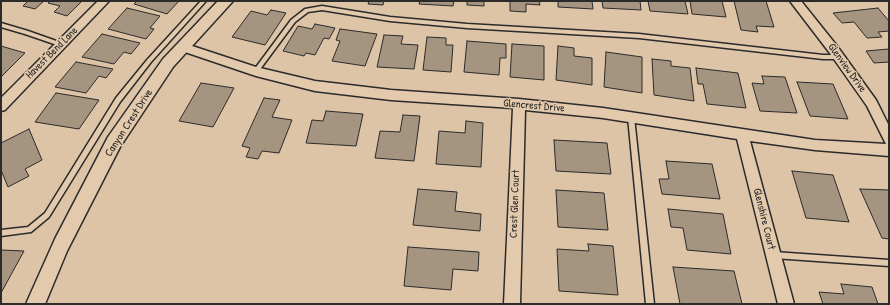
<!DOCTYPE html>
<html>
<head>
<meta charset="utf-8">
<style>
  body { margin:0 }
  #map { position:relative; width:890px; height:305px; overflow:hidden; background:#ddc4a7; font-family:"Patrick Hand",sans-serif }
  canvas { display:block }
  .frame { position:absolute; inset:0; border:2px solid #2b2b2b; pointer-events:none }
</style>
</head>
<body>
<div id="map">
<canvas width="890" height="305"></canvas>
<div class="frame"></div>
</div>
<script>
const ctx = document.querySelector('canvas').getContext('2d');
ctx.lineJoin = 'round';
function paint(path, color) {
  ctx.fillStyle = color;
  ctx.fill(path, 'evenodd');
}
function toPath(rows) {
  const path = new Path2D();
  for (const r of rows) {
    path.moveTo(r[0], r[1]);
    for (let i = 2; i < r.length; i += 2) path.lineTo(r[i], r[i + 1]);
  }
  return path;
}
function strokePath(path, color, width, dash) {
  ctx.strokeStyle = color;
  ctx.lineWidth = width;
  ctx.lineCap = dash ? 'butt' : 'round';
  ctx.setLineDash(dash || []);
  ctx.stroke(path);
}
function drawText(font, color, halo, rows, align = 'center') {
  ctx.font = font + ' "Patrick Hand",sans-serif';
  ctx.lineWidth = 3;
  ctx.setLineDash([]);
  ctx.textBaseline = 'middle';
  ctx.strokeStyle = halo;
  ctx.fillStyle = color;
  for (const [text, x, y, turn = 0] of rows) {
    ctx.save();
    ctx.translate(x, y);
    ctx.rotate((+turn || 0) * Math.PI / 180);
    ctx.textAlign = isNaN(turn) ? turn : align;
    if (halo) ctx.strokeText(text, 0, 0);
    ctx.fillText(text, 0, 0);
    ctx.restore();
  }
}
const building = toPath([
  [28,1,44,1,35,9,23,6,28,1],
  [50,1,82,1,67,16,54,12,60,6,48,3,50,1],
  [137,1,179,1,167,14,134,4,137,1],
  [369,1,384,1,383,5,368,4,369,1],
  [420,1,454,1,453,6,419,4,420,1],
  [467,1,484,1,484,6,467,5,467,1],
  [510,1,539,1,540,5,526,4,526,12,510,11,510,1],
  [558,1,592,1,593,9,558,7,558,1],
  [602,1,640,1,641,10,603,8,602,1],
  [648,1,685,1,688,14,650,11,648,1],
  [690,1,722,1,726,17,692,14,690,1],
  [734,1,766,1,774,27,756,26,758,32,741,30,734,1],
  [127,8,160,16,150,28,154,29,146,39,108,29,127,8],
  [878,8,889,21,889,31,878,32,882,37,867,38,854,22,842,23,833,13,878,8],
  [271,10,286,13,265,45,232,37,251,11,267,15,271,10],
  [315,24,335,28,329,39,324,38,315,55,306,53,304,56,283,51,298,26,312,29,315,24],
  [340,29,377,34,365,66,332,61,340,41,336,40,340,29],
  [102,34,140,43,131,54,124,52,114,64,82,57,102,34],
  [384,35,403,36,401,44,418,45,414,69,377,67,384,35],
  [427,37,446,38,446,45,453,45,451,72,423,70,427,37],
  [467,41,506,44,506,58,500,58,499,75,464,72,467,41],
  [512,44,544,46,544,80,510,77,512,44],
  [1,46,25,53,1,77,1,46],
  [558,46,574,48,574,56,592,58,592,85,556,80,558,46],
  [889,49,889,62,874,63,866,51,889,49],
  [606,52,642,57,642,93,604,87,606,52],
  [652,59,671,61,671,66,690,68,694,101,654,95,652,59],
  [76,62,113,69,106,78,99,76,86,93,55,87,76,62],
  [696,68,738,73,746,108,707,104,703,84,698,84,696,68],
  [762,76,785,77,797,113,760,111,752,83,764,84,762,76],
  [797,82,833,84,848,119,810,116,797,82],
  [201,83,234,88,213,127,179,121,201,83],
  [56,93,99,100,79,129,35,122,56,93],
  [264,98,280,100,272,117,292,120,279,153,262,151,258,159,246,157,250,148,242,146,264,98],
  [326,111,363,114,356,146,306,143,312,120,323,121,326,111],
  [403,115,420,116,414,161,375,158,380,131,400,132,403,115],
  [466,121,483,123,481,167,436,164,439,131,465,133,466,121],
  [29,129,42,160,25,169,29,176,8,187,1,170,1,143,29,129],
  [554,140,607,143,611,174,556,171,554,140],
  [666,161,712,164,720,199,662,194,659,179,669,179,666,161],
  [792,171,833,175,849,222,806,218,792,171],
  [418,189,457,192,455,211,481,214,480,231,413,225,418,189],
  [860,189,889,190,889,239,882,238,860,189],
  [556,190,604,193,608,230,558,227,556,190],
  [668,209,723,214,731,254,687,250,683,228,671,227,668,209],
  [588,244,613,246,618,295,559,291,557,249,589,251,588,244],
  [408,247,479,252,478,271,453,269,451,290,404,286,408,247],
  [1,250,24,251,1,293,1,250],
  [673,267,734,271,742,304,680,304,673,267],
  [841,284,872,287,878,304,823,304,819,292,844,294,841,284]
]);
const service = toPath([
  [201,1,206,1,151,62,120,102,49,217,31,232,1,236,1,230,28,227,45,213,116,98,147,60,201,1],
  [322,6,390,17,467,24,639,34,823,55,839,55,842,57,839,59,823,59,639,38,467,28,390,21,322,10,308,12,295,22,258,72,254,72,253,71,254,70,291,20,305,9,322,6],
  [1,23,28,31,62,43,63,44,60,46,25,34,1,27,1,23],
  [629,115,633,115,634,117,654,304,646,304,628,117,629,115],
  [774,252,889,260,889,266,774,258,772,257,771,255,772,253,774,252]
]);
const minor = toPath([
  [98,1,109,1,5,110,1,111,1,98,98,1],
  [790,1,801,1,837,46,876,100,889,126,889,156,815,150,750,141,794,304,778,304,737,139,603,118,525,110,520,304,504,304,513,108,391,100,315,91,256,76,179,50,177,47,179,44,183,43,256,67,315,81,391,90,519,99,603,108,815,140,886,144,867,106,829,52,790,1]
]);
const tertiary = toPath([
  [218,1,233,1,173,67,120,147,67,251,45,304,26,304,55,239,108,137,163,59,218,1]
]);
const streetNames = [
  ["Havest Bend Lane",52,53,-45],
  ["Glenview Drive",847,68,54],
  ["Glencrest Drive",534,106,5],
  ["Canyon Crest Drive",129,123,-57],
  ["Crest Glen Court",515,204,-88],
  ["Glenshire Court",764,219,76]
];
paint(building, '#a59480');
strokePath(building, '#2b2b2b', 1);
strokePath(service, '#2b2b2b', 3);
strokePath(minor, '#2b2b2b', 3);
strokePath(tertiary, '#2b2b2b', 3);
paint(service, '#e4caac');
paint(minor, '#e4caac');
paint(tertiary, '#e4caac');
drawText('11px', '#2b2b2b', '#e4caac', streetNames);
</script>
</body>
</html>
